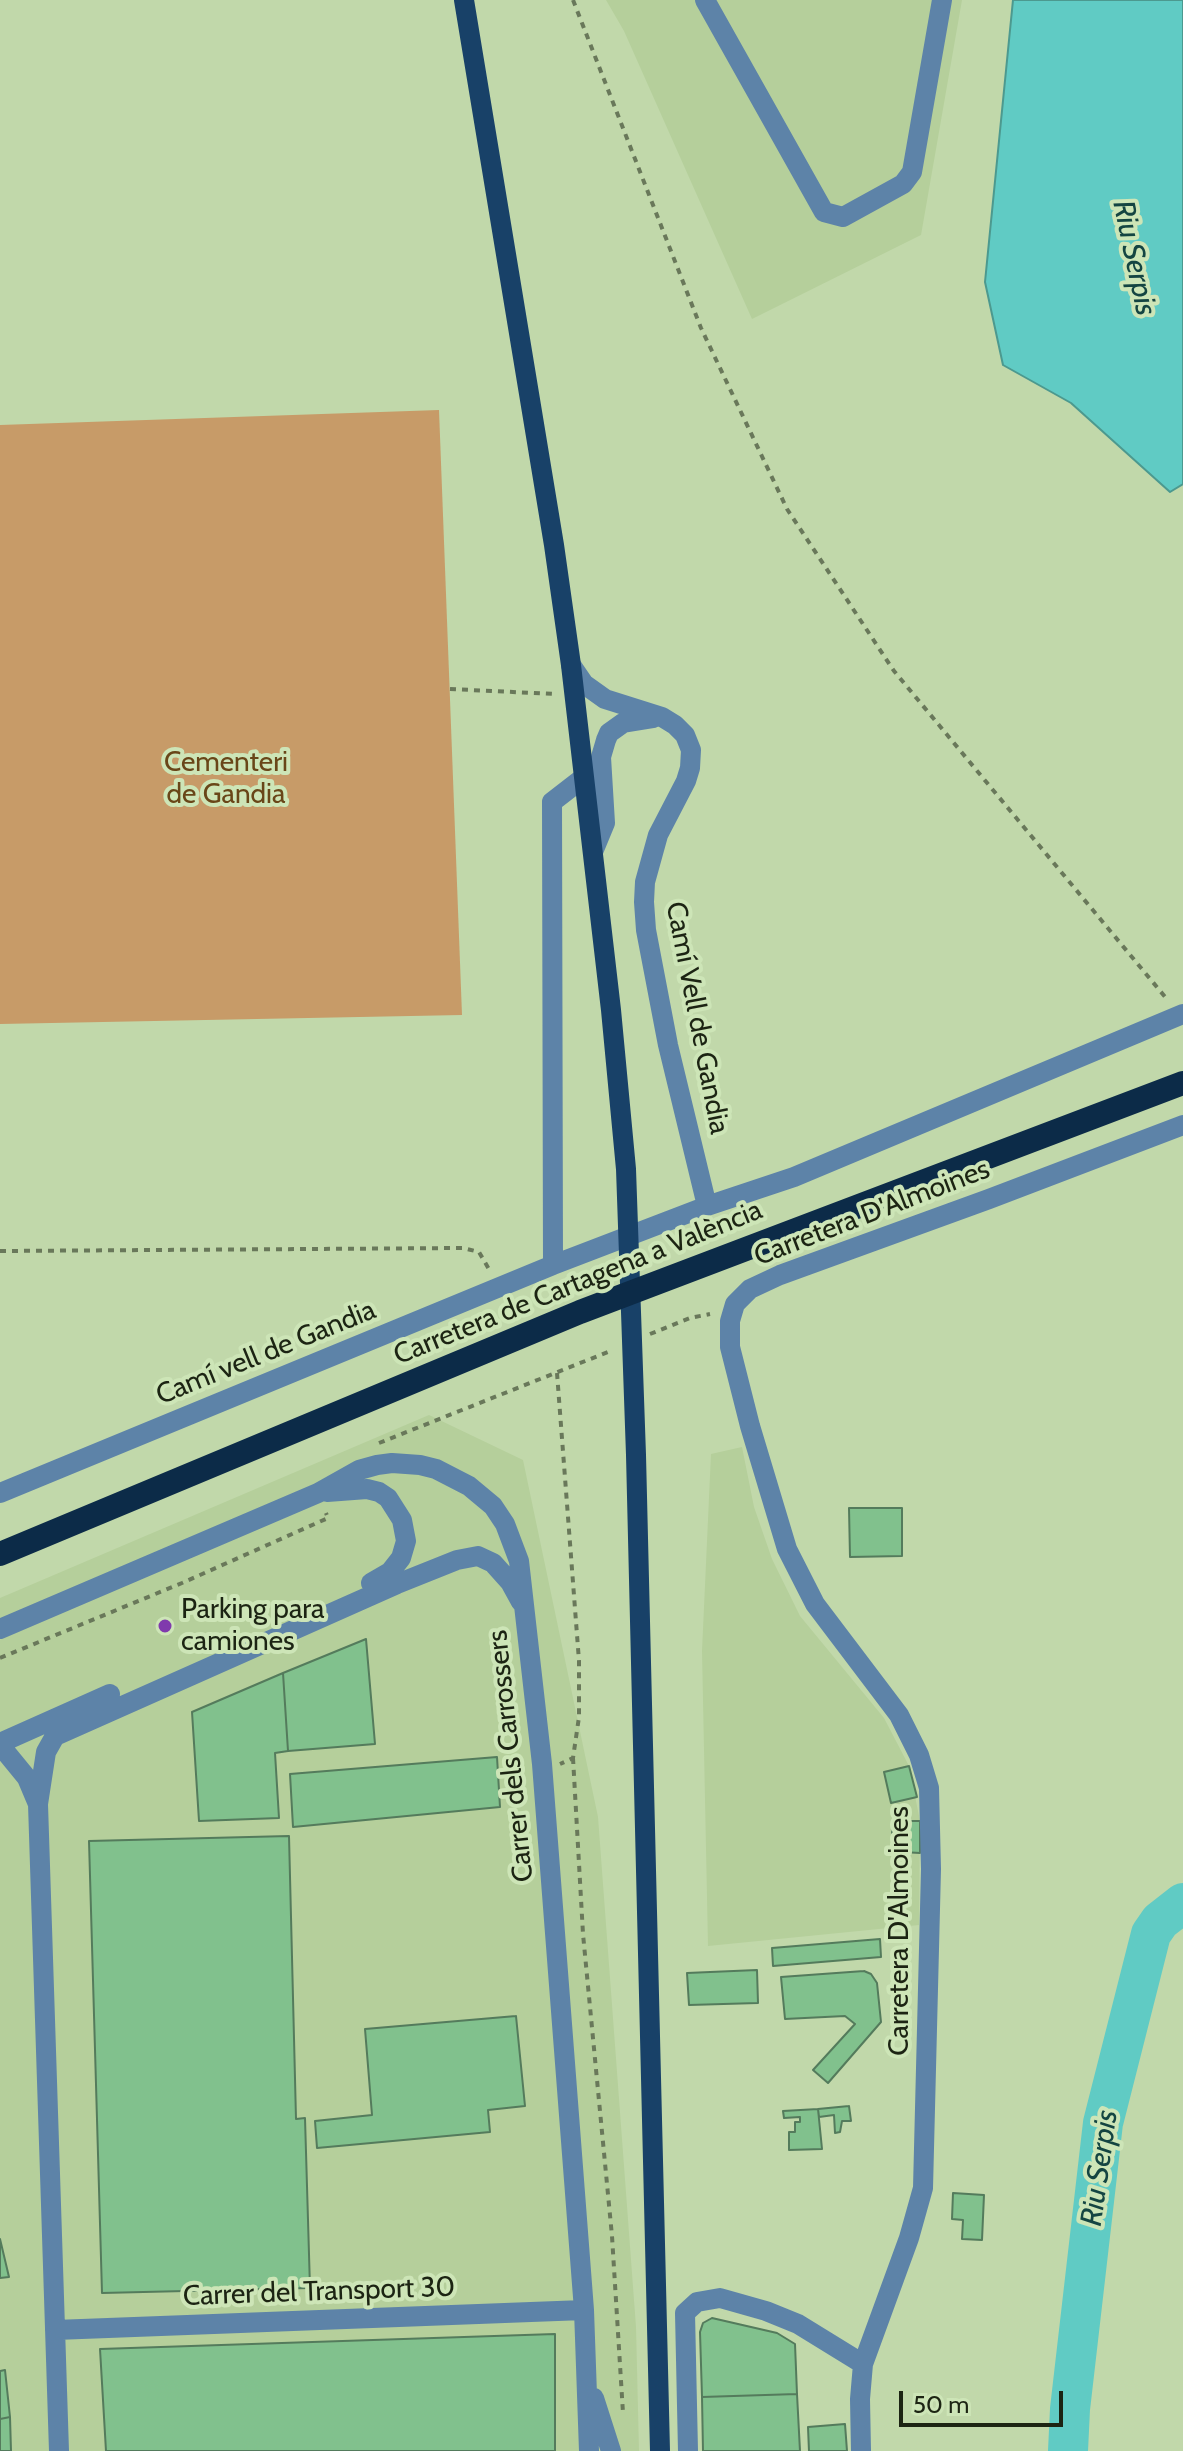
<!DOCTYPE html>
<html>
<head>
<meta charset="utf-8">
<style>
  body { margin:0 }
  #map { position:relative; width:1183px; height:2451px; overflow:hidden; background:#c1d8aa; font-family:Cabin,sans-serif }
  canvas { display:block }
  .scale { position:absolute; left:899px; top:2391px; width:164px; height:36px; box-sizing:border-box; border:4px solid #1c2413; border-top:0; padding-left:10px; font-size:24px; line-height:28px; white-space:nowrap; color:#1c2413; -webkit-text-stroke:6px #cde5b7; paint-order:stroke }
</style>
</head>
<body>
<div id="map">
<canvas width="1183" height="2451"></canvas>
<div class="scale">50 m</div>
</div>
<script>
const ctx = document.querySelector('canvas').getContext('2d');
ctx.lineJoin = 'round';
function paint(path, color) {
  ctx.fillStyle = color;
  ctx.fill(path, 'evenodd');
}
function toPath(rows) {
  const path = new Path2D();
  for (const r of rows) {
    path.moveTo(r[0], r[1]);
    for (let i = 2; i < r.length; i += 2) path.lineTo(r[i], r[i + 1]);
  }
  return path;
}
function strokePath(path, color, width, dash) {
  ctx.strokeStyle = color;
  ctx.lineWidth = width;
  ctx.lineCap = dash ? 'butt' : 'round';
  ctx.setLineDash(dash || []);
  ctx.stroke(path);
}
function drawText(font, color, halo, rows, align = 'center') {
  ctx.font = font + ' Cabin,sans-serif';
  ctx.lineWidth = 8;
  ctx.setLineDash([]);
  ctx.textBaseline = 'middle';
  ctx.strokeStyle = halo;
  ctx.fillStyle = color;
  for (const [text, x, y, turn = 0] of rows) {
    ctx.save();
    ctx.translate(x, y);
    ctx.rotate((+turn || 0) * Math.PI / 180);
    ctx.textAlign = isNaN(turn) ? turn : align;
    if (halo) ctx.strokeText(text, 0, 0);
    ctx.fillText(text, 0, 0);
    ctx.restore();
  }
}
const built = toPath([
  [606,0,962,0,921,235,752,319,624,31],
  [429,1415,523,1460,598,1817,636,2327,639,2451,0,2451,0,1598],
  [742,1447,754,1507,772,1559,800,1616,884,1718,909,1766,920,1821,919,1925,708,1946,702,1651,711,1454]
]);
const green = toPath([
  [439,410,462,1015,0,1024,0,425]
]);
const water = toPath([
  [1013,0,1183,0,1183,484,1170,492,1071,403,1003,365,985,282,1013,0]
]);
const river = toPath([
  [1068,2451,1070,2409,1103,2123,1151,1934,1160,1921,1183,1903]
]);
const building = toPath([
  [849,1508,902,1508,902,1556,850,1557,849,1508],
  [366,1639,375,1744,288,1751,283,1673,366,1639],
  [283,1673,288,1751,275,1753,279,1818,199,1821,192,1712,283,1673],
  [497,1757,500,1807,293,1827,290,1774,497,1757],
  [909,1766,917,1797,891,1803,884,1772,909,1766],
  [895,1812,904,1813,905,1821,920,1821,920,1853,902,1852,903,1834,892,1833,895,1812],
  [289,1836,296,2119,305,2118,310,2288,102,2293,89,1841,289,1836],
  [880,1939,881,1957,773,1966,772,1948,880,1939],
  [757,1970,758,2003,689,2005,687,1973,757,1970],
  [864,1971,871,1974,877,1983,881,2022,828,2083,813,2070,855,2024,845,2016,785,2019,781,1977,864,1971],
  [516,2016,525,2106,488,2110,490,2132,317,2148,315,2121,372,2115,365,2029,516,2016],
  [849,2106,851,2121,842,2121,840,2132,835,2133,834,2115,819,2117,818,2109,849,2106],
  [818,2109,822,2149,789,2150,789,2132,795,2132,795,2122,800,2122,800,2117,784,2118,783,2111,818,2109],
  [953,2193,984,2195,982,2240,962,2239,963,2220,952,2219,953,2193],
  [0,2239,9,2277,0,2278,0,2239],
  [712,2318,777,2333,795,2344,797,2394,702,2397,700,2332,703,2323,712,2318],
  [555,2334,555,2451,106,2451,100,2349,555,2334],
  [5,2370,10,2417,0,2419,0,2371,5,2370],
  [797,2394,800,2451,703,2451,702,2397,797,2394],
  [10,2417,11,2451,0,2451,0,2419,10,2417],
  [845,2424,847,2451,809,2451,808,2427,845,2424]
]);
const path = toPath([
  [573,0,701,328,787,509,894,671,1166,998],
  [450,689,555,694],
  [0,1251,463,1248,479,1252,490,1271],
  [650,1334,690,1318,710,1314],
  [557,1373,579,1661,579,1717,573,1758,560,1764],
  [379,1443,613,1350],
  [0,1658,182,1583,328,1518,326,1513],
  [573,1758,583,1934,612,2236,623,2413]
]);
const minor = toPath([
  [705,0,824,212,843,217,903,184,912,172,942,0],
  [571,665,584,684,605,699,662,717,675,725,685,735,691,750,690,768,686,781,658,835,645,882,644,902,646,930,668,1045,707,1206],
  [593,852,605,823,601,757,606,740,609,733,623,723,654,718],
  [553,1265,552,802,583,778],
  [327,1492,367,1489,379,1492,388,1498,402,1520,406,1541,401,1558,390,1572,371,1583],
  [0,1493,553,1265,707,1206,794,1177,1183,1014],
  [0,1629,318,1493,359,1470,377,1465,392,1463,420,1465,436,1469,469,1486,493,1506,505,1524,519,1561,542,1764,584,2310,589,2451],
  [0,1743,110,1694],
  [0,1745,27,1778,38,1804,59,2451],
  [38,1804,46,1752,55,1736,397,1584,457,1560,478,1556,493,1563,510,1582,521,1602],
  [55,2330,584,2310],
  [863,2364,909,2238,923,2188,931,1869,929,1788,919,1755,899,1715,815,1604,787,1549,750,1426,730,1347,730,1321,735,1304,750,1289,780,1275,989,1199,1183,1125],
  [594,2398,611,2451],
  [688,2451,685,2313,697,2302,720,2298,766,2311,798,2324,863,2364,860,2399,861,2451]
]);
const major = toPath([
  [464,0,554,545,571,665,611,1010,626,1169,636,1455,660,2451]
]);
const highway = toPath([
  [0,1554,580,1312,1183,1083]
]);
const markers = [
  [165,1626,8,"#803aad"]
];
const parkNames = [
  ["Cementeri",226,763],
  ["de Gandia",226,795]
];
const streetNames = [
  ["Camí Vell de Gandia",697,1018,79],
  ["Carretera D'Almoines",872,1213,-21],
  ["Carretera de Cartagena a València",578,1283,-22],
  ["Camí vell de Gandia",266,1353,-22],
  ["Carrer dels Carrossers",511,1756,-96],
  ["Carretera D'Almoines",900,1931,-90],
  ["Carrer del Transport 30",319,2292,-2]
];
const poiNames = [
  ["Parking para",181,1610],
  ["camiones",181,1642]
];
const waterNames = [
  ["Riu Serpis",1134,258,78],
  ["Riu Serpis",1100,2168,-82]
];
paint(built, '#b5cf9b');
paint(green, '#c79b68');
paint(water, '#60cbc4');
strokePath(water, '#4c998f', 2);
strokePath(river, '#60cbc4', 40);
paint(building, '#81c18d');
strokePath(building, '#547b5c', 2);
strokePath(path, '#69785a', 4, [6, 6]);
strokePath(minor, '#5d83a8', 20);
strokePath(major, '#184168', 20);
strokePath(highway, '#0c2b48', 24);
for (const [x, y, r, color] of markers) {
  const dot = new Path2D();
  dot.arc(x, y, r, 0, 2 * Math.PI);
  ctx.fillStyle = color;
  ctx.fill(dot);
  strokePath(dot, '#cde5b7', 3);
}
drawText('28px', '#694618', '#cde5b7', parkNames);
drawText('28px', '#1c2413', '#cde5b7', streetNames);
drawText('28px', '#1c2413', '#cde5b7', poiNames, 'left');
drawText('italic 30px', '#144542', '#cde5b7', waterNames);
</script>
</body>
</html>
